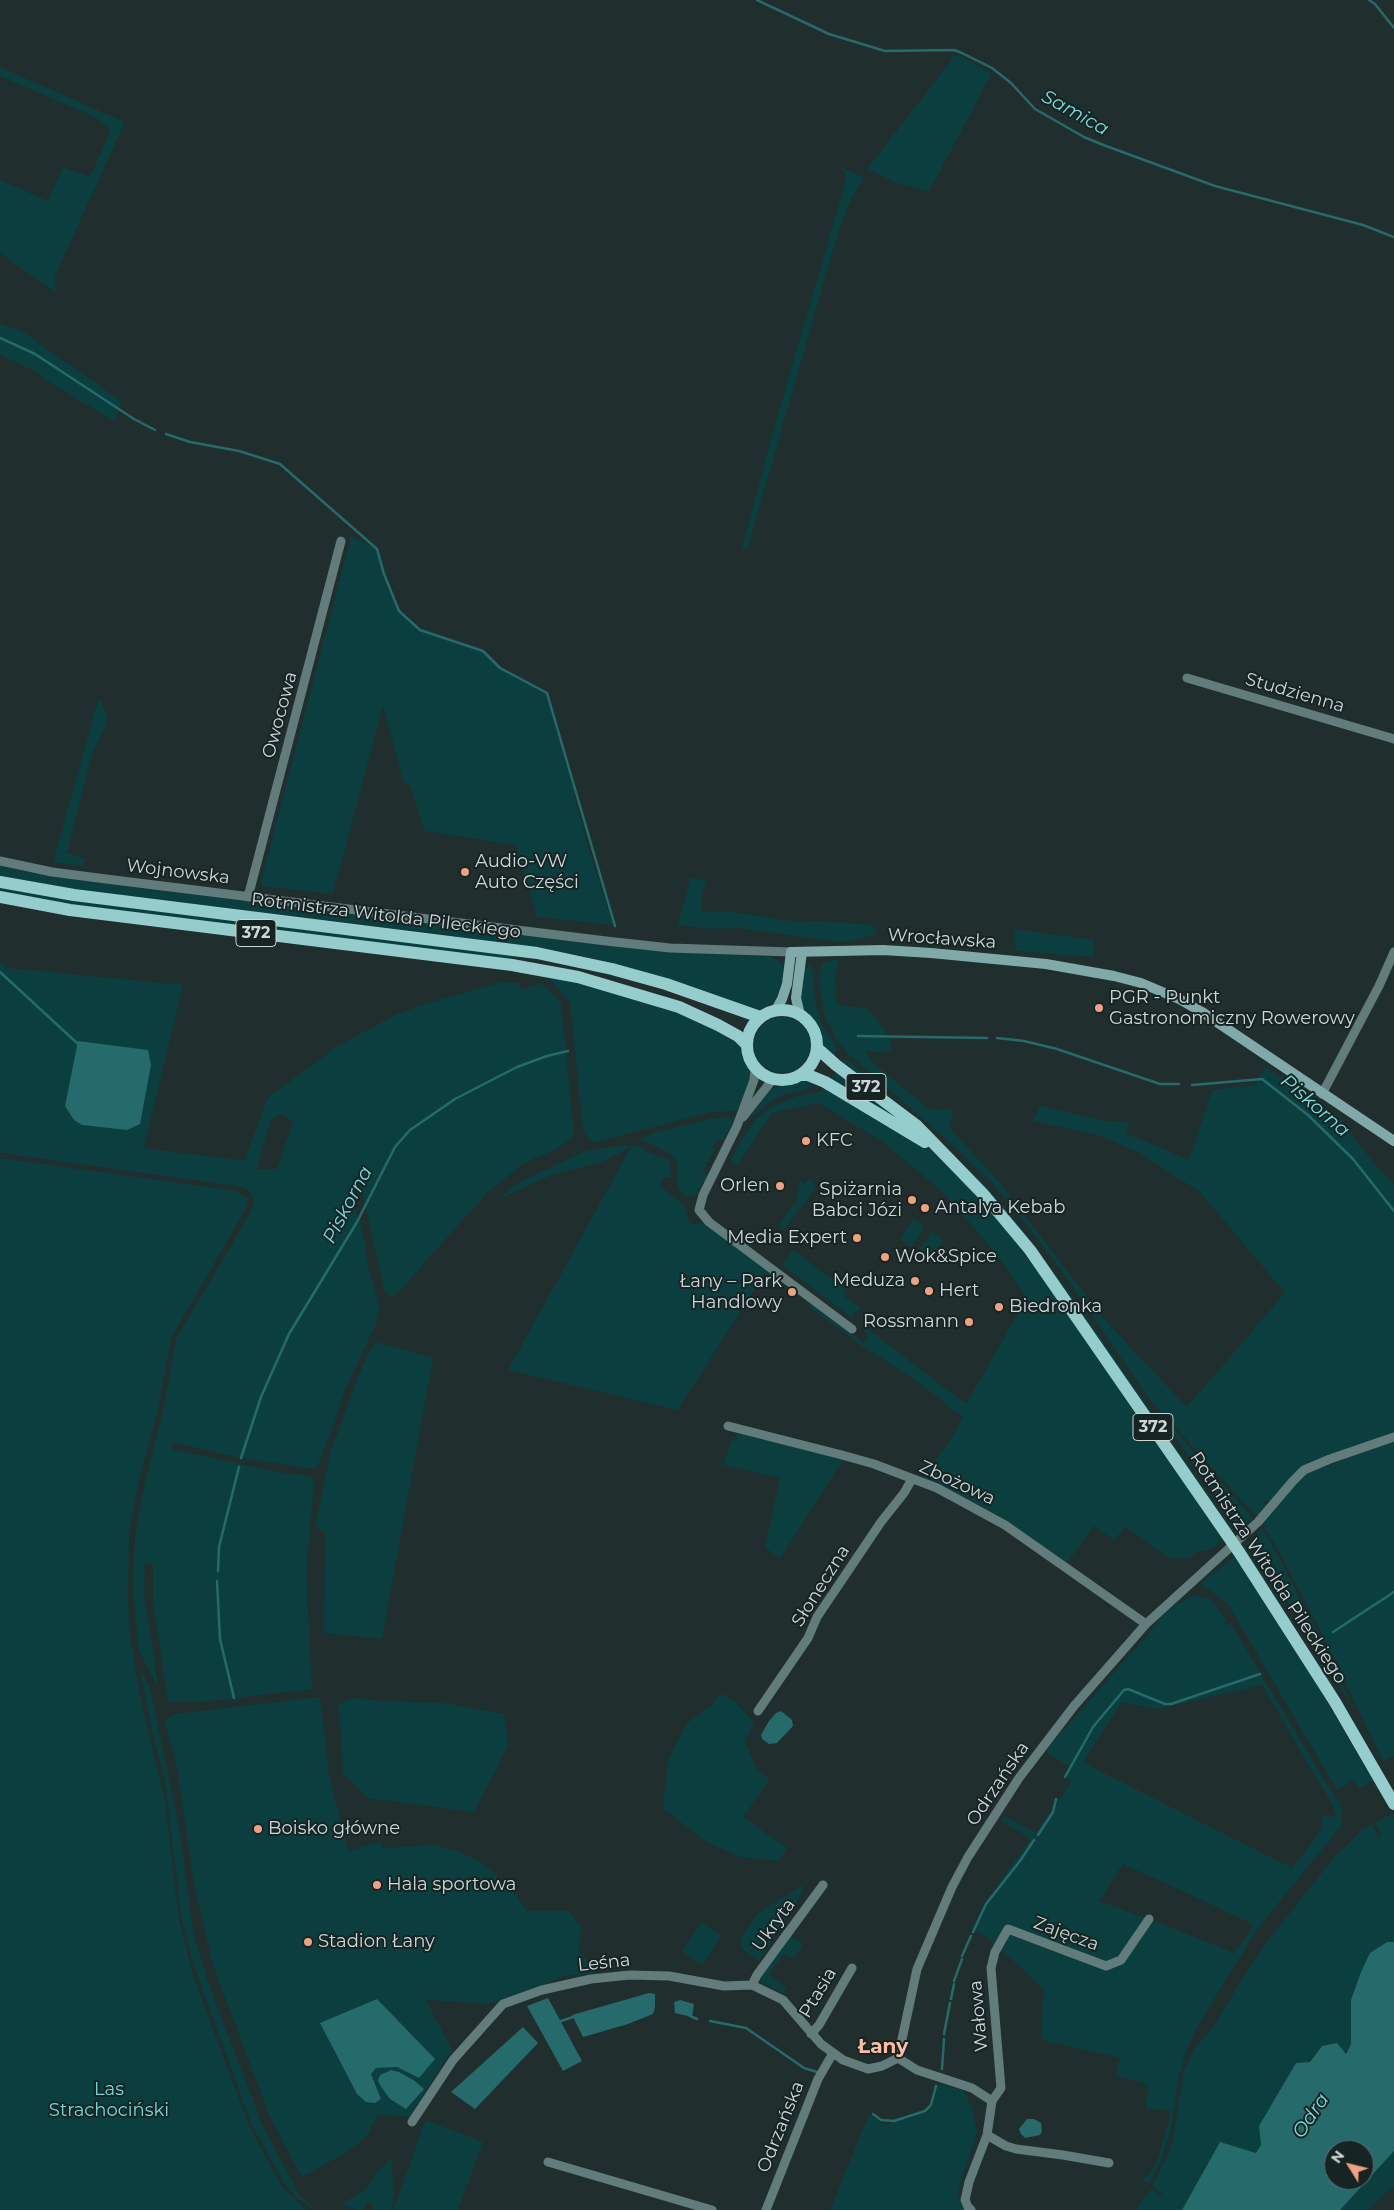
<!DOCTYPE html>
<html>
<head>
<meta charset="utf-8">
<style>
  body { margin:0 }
  #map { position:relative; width:1394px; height:2210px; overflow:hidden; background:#202e2e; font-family:Montserrat,sans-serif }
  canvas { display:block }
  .north { position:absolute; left:1324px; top:2140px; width:50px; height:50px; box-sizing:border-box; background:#172424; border:1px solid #606c6c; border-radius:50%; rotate:306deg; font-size:14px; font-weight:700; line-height:20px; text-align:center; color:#ced7d7 }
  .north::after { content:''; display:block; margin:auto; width:18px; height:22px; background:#f1a17d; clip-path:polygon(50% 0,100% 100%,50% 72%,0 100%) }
</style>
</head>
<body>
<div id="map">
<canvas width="1394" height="2210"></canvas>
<div class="north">N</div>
</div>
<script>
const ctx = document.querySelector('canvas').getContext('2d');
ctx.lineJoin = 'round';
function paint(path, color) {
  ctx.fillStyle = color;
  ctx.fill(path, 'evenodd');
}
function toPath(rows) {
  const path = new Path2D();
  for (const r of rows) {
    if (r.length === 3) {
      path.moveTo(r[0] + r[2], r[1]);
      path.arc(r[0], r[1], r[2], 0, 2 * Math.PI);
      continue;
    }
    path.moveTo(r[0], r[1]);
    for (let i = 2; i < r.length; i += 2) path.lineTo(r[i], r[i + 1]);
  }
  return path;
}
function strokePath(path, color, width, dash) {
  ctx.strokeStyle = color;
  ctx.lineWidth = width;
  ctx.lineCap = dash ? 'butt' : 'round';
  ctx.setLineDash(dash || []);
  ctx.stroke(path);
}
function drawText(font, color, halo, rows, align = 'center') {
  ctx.font = font + ' Montserrat,sans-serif';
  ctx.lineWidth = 4;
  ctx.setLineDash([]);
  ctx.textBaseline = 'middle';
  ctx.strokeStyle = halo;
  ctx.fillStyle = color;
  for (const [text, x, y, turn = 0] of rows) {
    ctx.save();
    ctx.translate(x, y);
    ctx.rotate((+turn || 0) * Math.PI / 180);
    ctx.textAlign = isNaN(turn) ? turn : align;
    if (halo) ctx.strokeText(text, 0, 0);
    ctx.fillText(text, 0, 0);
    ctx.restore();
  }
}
const green = toPath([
  [952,56,963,57,991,74,929,192,895,182,867,169,950,62],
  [0,67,125,122,55,276,56,293,0,253,0,180,48,201,63,167,90,177,111,130,95,117,0,76],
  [840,167,865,178,856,190,847,208,833,250,747,550,742,548,773,432,846,180,845,173],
  [0,324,23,332,121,401,115,422,46,380,37,372,0,355],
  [351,536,377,549,384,574,399,611,420,630,483,651,500,668,547,693,577,795,574,796,590,853,613,925,537,917,516,845,425,831,410,785,404,783,383,706,333,894,260,886],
  [99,697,106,714,107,723,93,751,67,853,85,859,83,866,53,862],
  [0,865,44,875,109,884,510,934,646,950,773,957,782,964,785,973,778,1000,757,1011,624,966,579,955,447,935,78,890,0,876],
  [690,878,706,880,702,896,702,912,731,912,798,922,821,921,872,925,877,930,875,935,851,941,832,941,738,928,710,929,678,925],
  [0,888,82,902,514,956,515,960,61,903,0,892],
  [1014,929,1094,940,1093,957,1016,951],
  [839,959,835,979,837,1005,865,1008,874,1015,891,1040,892,1050,882,1053,865,1051,871,1061,926,1107,936,1110,954,1109,949,1127,1000,1183,1105,1320,1187,1407,1285,1293,1200,1192,1137,1152,1098,1135,1033,1121,1040,1106,1106,1121,1129,1122,1126,1133,1189,1160,1212,1090,1255,1085,1265,1067,1340,1118,1373,1162,1394,1184,1394,1433,1308,1463,1297,1471,1270,1502,1264,1499,1263,1503,1268,1505,1259,1515,1254,1514,1147,1396,1069,1281,1030,1229,993,1184,954,1146,847,1053,837,1040,824,1015,819,984,821,963],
  [0,963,8,968,183,985,144,1148,244,1161,267,1100,271,1095,338,1046,393,1016,416,1007,501,982,519,983,521,989,539,984,543,985,561,1002,574,1136,557,1149,526,1162,489,1191,393,1298,384,1290,383,1284,364,1201,361,1174,353,1177,353,1205,362,1227,369,1270,380,1308,376,1324,345,1390,322,1456,316,1468,306,1468,241,1458,173,1442,171,1447,175,1450,279,1472,305,1475,312,1477,314,1480,306,1572,312,1689,202,1702,168,1702,153,1602,153,1565,145,1563,144,1593,159,1690,139,1651,133,1589,135,1536,144,1486,163,1411,176,1339,249,1215,254,1204,252,1195,247,1189,237,1186,0,1153],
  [283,1114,293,1122,277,1169,257,1169,271,1119],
  [812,963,815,1000,821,1022,837,1049,834,1056,823,1045,816,1023,803,1008,800,998,805,969],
  [546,975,571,980,692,1017,735,1041,741,1050,751,1076,737,1111,711,1112,596,1142,589,1139,583,1131,570,1002],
  [782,1045,28],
  [844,1060,848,1060,934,1135,977,1177,1013,1217,1069,1292,1233,1530,1232,1532,1035,1248,842,1063],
  [836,1072,911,1127,829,1082],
  [801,1081,817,1082,809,1089,783,1095,769,1102,752,1117,737,1137,770,1089],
  [826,1087,909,1135,934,1153,985,1203,1021,1246,1223,1539,1210,1550,1197,1552,1189,1559,1169,1558,1125,1527,1114,1540,1094,1526,1067,1563,1013,1525,985,1509,922,1479,951,1439,963,1417,915,1380,865,1348,808,1306,810,1303,864,1343,869,1337,865,1332,864,1326,966,1404,1027,1298,994,1251,944,1193,884,1143,819,1103,772,1113,737,1166,732,1162,731,1159,737,1146,756,1119,769,1108,797,1096,824,1091],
  [735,1117,723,1141,717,1139,712,1147,716,1149,714,1150,704,1170,707,1177,694,1197,686,1196,679,1190,677,1184,678,1163,669,1153,640,1139,656,1132,716,1118],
  [616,1146,639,1146,651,1154,670,1160,671,1177,664,1177,659,1185,685,1205,688,1220,692,1225,703,1222,771,1273,768,1277,764,1274,678,1410,508,1370,631,1147,602,1162,550,1176,506,1196,499,1197,521,1181,586,1151],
  [0,1158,236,1191,247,1198,248,1203,244,1212,171,1338,158,1410,138,1484,129,1535,128,1589,129,1628,140,1696,164,1797,179,1920,193,1976,249,2126,282,2187,306,2210,0,2210],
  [809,1179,814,1183,816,1188,784,1229,781,1230,779,1225,797,1200,799,1180,805,1184],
  [914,1219,925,1227,911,1247,900,1238],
  [932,1232,943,1240,929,1260,918,1251],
  [793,1250,847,1290,843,1295,861,1308,857,1313,855,1311,854,1313,855,1315,854,1317,852,1318,782,1265],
  [377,1342,433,1358,382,1639,324,1633,325,1532,315,1528,331,1450,366,1357],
  [1164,1418,1253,1518,1239,1531,1163,1419],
  [747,1433,844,1458,780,1559,765,1547,780,1478,723,1465,731,1442,738,1434],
  [1394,1441,1394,1756,1383,1761,1325,1640,1276,1546,1264,1528,1263,1522,1302,1475],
  [1262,1529,1270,1541,1310,1617,1357,1715,1308,1634,1248,1544],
  [1245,1548,1336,1690,1379,1764,1301,1635,1243,1549],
  [1235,1556,1319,1688,1373,1781,1359,1789,1353,1780,1337,1790,1229,1606,1218,1596,1200,1584],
  [1193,1595,1210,1599,1224,1617,1228,1619,1225,1622,1225,1625,1231,1624,1328,1786,1340,1802,1342,1810,1341,1826,1258,1928,1197,2027,1186,2051,1179,2075,1170,2133,1159,2165,1149,2183,1142,2179,1149,2174,1158,2158,1171,2111,1146,2108,1148,2084,1116,2076,1120,2058,1041,2040,1044,1990,1007,1955,986,1937,974,1930,975,1923,1001,1880,1031,1839,1001,1821,1004,1816,1036,1833,1052,1811,1056,1798,1060,1800,1071,1781,1064,1775,1069,1766,1046,1752,1055,1739,1145,1638,1165,1612],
  [1262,1685,1333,1806,1336,1815,1331,1818,1327,1814,1322,1818,1322,1829,1292,1868,1084,1763,1090,1750,1122,1702,1158,1709],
  [1123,1864,1204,1901,1254,1925,1234,1953,1152,1920,1121,1963,1111,1969,1107,1963,1116,1959,1146,1918,1099,1901],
  [140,1670,150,1688,180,1831,193,1931,207,1979,262,2124,299,2194,315,2210,297,2199,283,2181,252,2125,193,1963,182,1919,165,1781,153,1736],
  [723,1694,733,1700,754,1722,745,1742,757,1769,770,1779,743,1817,787,1848,779,1861,740,1857,705,1841,663,1808,668,1760,687,1723,714,1703,718,1695],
  [320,1697,329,1775,348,1851,381,1842,382,1848,434,1845,458,1851,481,1862,510,1887,527,1911,569,1911,581,1927,579,1951,597,1973,564,1976,512,1998,488,2004,426,2000,453,2052,446,2058,410,2117,378,2114,367,2136,347,2152,302,2177,269,2115,214,1968,194,1885,177,1767,164,1719,170,1718,175,1714],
  [355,1698,380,1701,444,1703,504,1714,508,1746,474,1812,368,1798,343,1774,339,1704],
  [1392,1814,1394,1818,1394,1942,1386,1942,1351,2000,1351,2044,1345,2054,1337,2043,1322,2046,1271,2107,1259,2126,1261,2145,1256,2154,1220,2142,1182,2210,1136,2210,1151,2189,1161,2195,1162,2193,1152,2186,1168,2154,1173,2138,1184,2070,1194,2049,1217,2022,1237,1987,1266,1943,1336,1855,1362,1830,1372,1824,1379,1836,1381,1834,1375,1822],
  [804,1884,797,1902,759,1961,742,1949,740,1939,757,1914],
  [702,1922,722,1936,702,1965,682,1951],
  [790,1935,803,1945,793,1959,784,1954,769,1974,787,1988,782,1993,762,1983,760,1978],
  [938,2084,963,2090,972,2107,977,2132,958,2191,959,2201,967,2210,830,2210,869,2114,884,2125,928,2112,933,2106],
  [426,2120,483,2142,458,2210,393,2210],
  [1394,2151,1394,2186,1368,2210,1340,2210],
  [391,2159,394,2194,391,2210,373,2210,373,2204,368,2202,363,2210,355,2210,342,2203,365,2190,377,2172]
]);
const water = toPath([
  [78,1041,148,1050,151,1065,140,1124,127,1130,82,1125,74,1120,65,1106],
  [781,1711,792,1720,793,1726,777,1743,769,1744,762,1739,761,1735,769,1721,776,1713],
  [1387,1942,1394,1942,1394,2151,1340,2210,1182,2210,1220,2142,1256,2153,1261,2145,1259,2126,1296,2063,1310,2062,1322,2046,1337,2043,1346,2054,1351,2044,1351,2000,1361,1972,1370,1953],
  [1334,2150,1364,2150,1364,2180,1334,2180],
  [649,1993,655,1994,655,2007,653,2014,628,2024,583,2037,572,2015],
  [548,1998,582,2061,563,2071,527,2006],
  [377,1999,435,2059,419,2078,397,2067,376,2068,371,2074,381,2099,375,2103,366,2102,357,2094,320,2023],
  [680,2000,694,2004,692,2017,675,2013,674,2002],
  [523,2027,538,2043,475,2109,451,2092],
  [391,2070,399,2072,415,2081,424,2089,406,2109,390,2099,380,2085,378,2080,380,2075],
  [1027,2119,1034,2119,1041,2123,1042,2131,1040,2135,1025,2138,1021,2134,1019,2129]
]);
const stream = toPath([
  [757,0,829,34,885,51,954,50,962,53,992,68,1011,83,1035,109,1084,137,1106,146,1215,186,1363,225,1394,237],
  [1369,0,1375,4,1394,28],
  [0,338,35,354,134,419,155,430],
  [166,434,190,442,239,451,280,464,377,549,384,574,399,611,420,630,483,651,500,668,547,693,615,926],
  [0,972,77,1043],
  [858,1036,987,1038],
  [997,1038,1024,1041,1057,1049,1160,1084,1179,1084],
  [1192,1085,1262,1079,1308,1115,1353,1159,1394,1211],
  [241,1458,261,1397,289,1334,357,1222,395,1147,410,1130,455,1099,517,1067,547,1056,568,1051],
  [218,1571,219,1547,239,1467],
  [217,1581,220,1639,234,1698],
  [1333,1632,1394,1592],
  [1065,1777,1093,1727,1124,1690,1128,1689,1165,1704,1171,1704,1260,1674],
  [1038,1835,1053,1812,1056,1799],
  [973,1932,986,1904,1020,1861,1034,1840],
  [962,1956,971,1936],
  [954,1981,962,1959],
  [951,1999,954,1984],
  [690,2016,697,2019],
  [561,2021,573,2017],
  [710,2021,746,2028,804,2068,817,2072],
  [944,2034,950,2003],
  [942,2069,944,2039],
  [873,2114,881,2120,894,2121,925,2111,931,2105,936,2086]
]);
const street = toPath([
  [1187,678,1394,739],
  [0,861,52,872,106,879,606,941,670,948,791,952],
  [248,897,341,541],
  [755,1068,754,1080,737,1126,703,1195,699,1210,709,1222,852,1329],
  [1322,1094,1379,986,1394,952],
  [743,1117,773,1079],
  [728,1426,842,1455,874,1464,937,1488,1005,1525,1146,1624],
  [758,1711,808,1638,817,1617,881,1522,904,1493,912,1479],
  [752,1985,757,1975,823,1885],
  [811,2034,819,2025,852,1968],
  [898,2058,917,2070,972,2088,992,2101,987,2135,969,2182,965,2200,968,2207,971,2210],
  [992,2101,1001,2088,991,1968,995,1952,1008,1929,1106,1966,1121,1960,1149,1919],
  [412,2122,453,2060,503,2004,542,1990,591,1979,630,1975,669,1976,724,1986,752,1985,783,2000,821,2044,843,2060,868,2069,882,2066,898,2058,917,1969,952,1887,968,1857,1019,1778,1074,1706,1146,1624,1258,1522,1293,1481,1304,1470,1330,1459,1394,1437],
  [987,2135,1006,2146,1016,2149,1063,2155,1109,2163],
  [548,2162,712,2210],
  [766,2210,818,2079,833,2053]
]);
const secondary = toPath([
  [776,1010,782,999,787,984,791,952,883,950,931,953,1046,964,1114,976,1141,983,1179,999,1202,1012,1394,1141],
  [800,1015,796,998,802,952]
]);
const primary = toPath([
  [0,882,74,895,537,953,612,969,666,984,760,1017],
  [0,897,70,910,512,965,578,977,679,1007,718,1025,738,1036,746,1044],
  [782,1045,35],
  [817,1048,836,1065,916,1125,984,1195,1030,1250,1239,1552,1335,1702,1394,1804],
  [801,1075,808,1075,825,1082,925,1142]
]);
const markers = [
  [465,872,5,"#f1a17d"],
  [1099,1008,5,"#f1a17d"],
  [806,1141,5,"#f1a17d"],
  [780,1186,5,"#f1a17d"],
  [912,1200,5,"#f1a17d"],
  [925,1208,5,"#f1a17d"],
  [857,1238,5,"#f1a17d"],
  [885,1257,5,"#f1a17d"],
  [915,1281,5,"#f1a17d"],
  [929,1291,5,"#f1a17d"],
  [792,1292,5,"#f1a17d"],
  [999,1307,5,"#f1a17d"],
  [969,1322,5,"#f1a17d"],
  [258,1829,5,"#f1a17d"],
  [377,1885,5,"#f1a17d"],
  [308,1942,5,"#f1a17d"]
];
const shields = [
  [256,933,40],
  [866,1087,40],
  [1153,1427,40]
];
const shieldNames = [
  ["372",256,933],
  ["372",866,1087],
  ["372",1153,1427]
];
const streetNames = [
  ["Studzienna",1295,693,16],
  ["Owocowa",280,715,-75],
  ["Wojnowska",178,872,7],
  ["Rotmistrza Witolda Pileckiego",386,916,7],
  ["Wrocławska",942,939,4],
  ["Zbożowa",957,1483,25],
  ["Rotmistrza Witolda Pileckiego",1268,1568,57],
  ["Słoneczna",821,1586,-58],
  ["Odrzańska",998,1784,-56],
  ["Ukryta",774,1925,-54],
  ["Zajęcza",1066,1934,20],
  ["Leśna",604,1963,-6],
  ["Ptasia",818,1993,-59],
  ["Wałowa",979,2016,-95],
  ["Odrzańska",781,2127,-68]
];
const poiNames = [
  ["Audio-VW",475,862],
  ["Auto Części",475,883],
  ["PGR - Punkt",1109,998],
  ["Gastronomiczny Rowerowy",1109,1019],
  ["KFC",816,1141],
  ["Orlen",770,1186,"right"],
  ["Spiżarnia",902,1190,"right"],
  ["Babci Józi",902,1211,"right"],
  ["Antalya Kebab",935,1208],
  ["Media Expert",847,1238,"right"],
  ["Wok&Spice",895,1257],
  ["Meduza",905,1281,"right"],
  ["Łany – Park",782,1282,"right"],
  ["Handlowy",782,1303,"right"],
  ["Hert",939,1291],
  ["Biedronka",1009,1307],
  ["Rossmann",959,1322,"right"],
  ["Boisko główne",268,1829],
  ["Hala sportowa",387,1885],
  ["Stadion Łany",318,1942]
];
const parkNames = [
  ["Las",109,2090],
  ["Strachociński",109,2111]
];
const waterNames = [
  ["Samica",1075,113,29],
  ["Piskorna",1315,1106,41],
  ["Piskorna",348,1205,-62],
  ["Odra",1311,2116,-56]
];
const quarterNames = [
  ["Łany",883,2047]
];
paint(green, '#0b3e3e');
paint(water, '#256b6b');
strokePath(stream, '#256b6b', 2.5);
strokePath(street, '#617c7b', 9);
strokePath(secondary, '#7faaa9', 10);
strokePath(primary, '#95cdcc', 12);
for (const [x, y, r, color] of markers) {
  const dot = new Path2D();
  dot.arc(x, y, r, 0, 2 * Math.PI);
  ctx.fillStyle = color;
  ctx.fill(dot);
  strokePath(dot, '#172424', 2);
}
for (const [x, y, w] of shields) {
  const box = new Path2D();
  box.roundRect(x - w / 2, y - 13.5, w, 27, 4);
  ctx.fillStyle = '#172424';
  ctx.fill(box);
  strokePath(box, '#ced7d7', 1);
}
drawText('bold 16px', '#ced7d7', null, shieldNames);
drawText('18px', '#ced7d7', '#172424', streetNames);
drawText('18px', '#ced7d7', '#172424', poiNames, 'left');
drawText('18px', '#71dad9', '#172424', parkNames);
drawText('italic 19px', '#76e0df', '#172424', waterNames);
drawText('bold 20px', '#fbbea3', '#172424', quarterNames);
</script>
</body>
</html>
